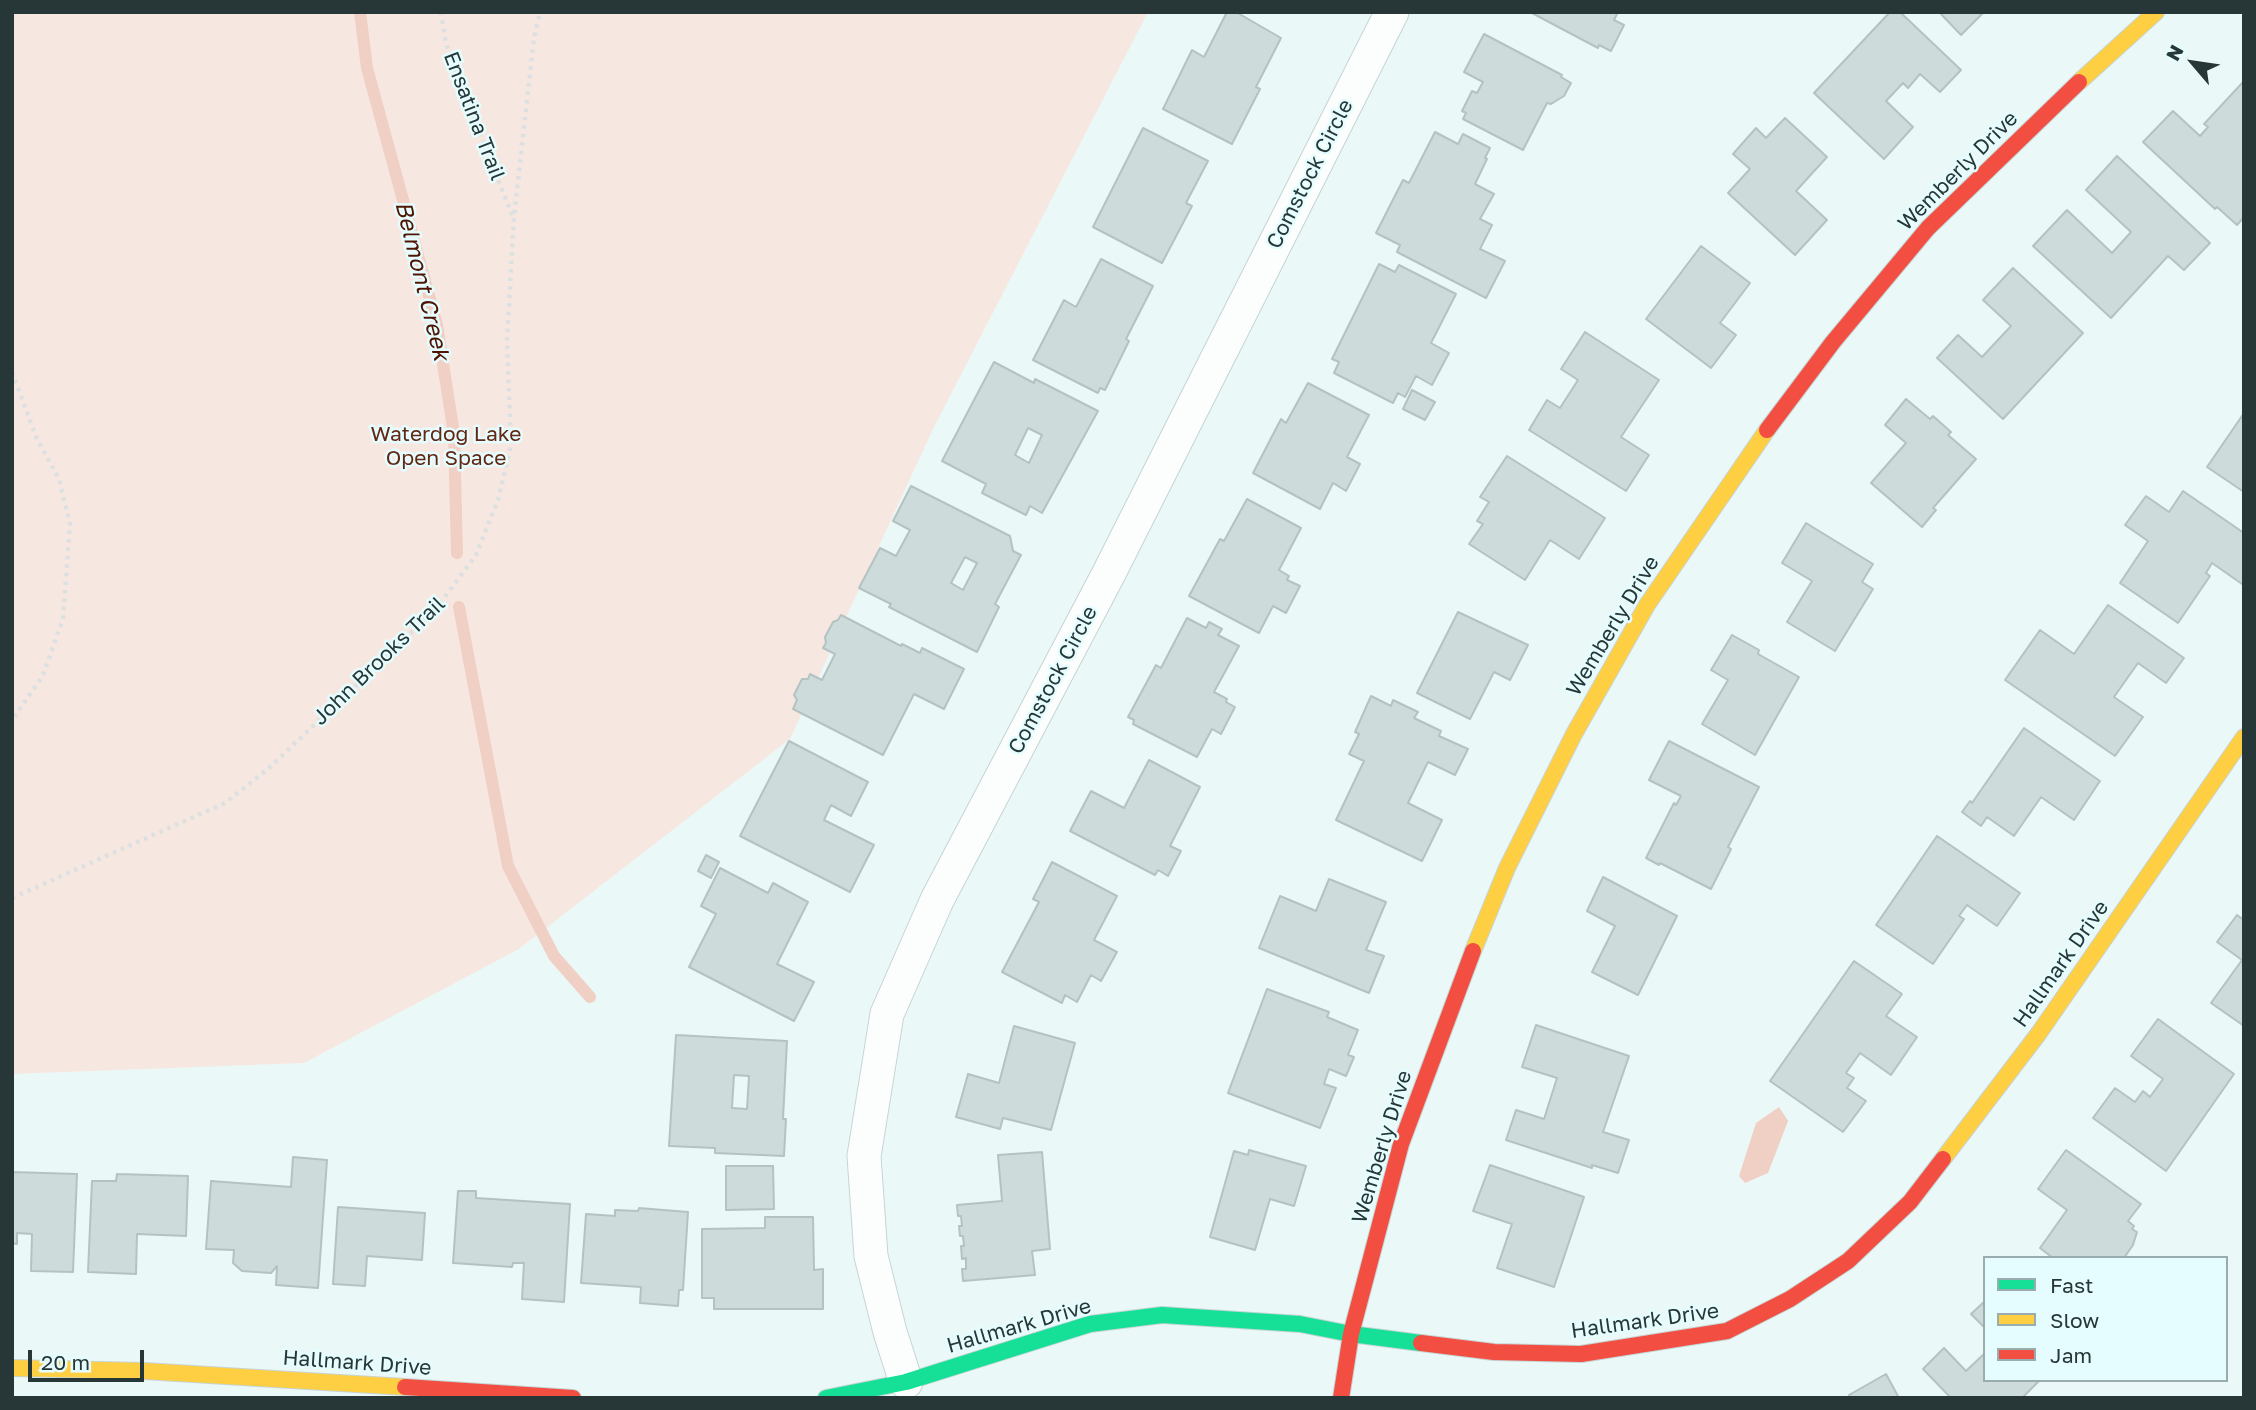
<!DOCTYPE html>
<html>
<head>
<meta charset="utf-8">
<style>
  body { margin:0 }
  #map { position:relative; width:2256px; height:1410px; overflow:hidden; background:#ebf8f8; font-family:"Golos Text",sans-serif }
  canvas { display:block }
  .frame { position:absolute; inset:0; border:14px solid #273637; pointer-events:none }
  .legend { position:absolute; left:1983px; top:1256px; width:245px; height:126px; box-sizing:border-box; background:#e5fdfe; border:2px solid #99adae; margin:0; padding:9px 12px; list-style:none; font-size:21px; color:#273637 }
  .legend li { display:flex; align-items:center; gap:14px; height:35px }
  .legend b { width:35px; border:2px solid #99adae }
  .north { position:absolute; left:2158px; top:28px; width:70px; height:70px; -webkit-text-stroke:5px #e5fdfe; paint-order:stroke; rotate:299deg; font-size:19px; font-weight:700; line-height:28px; text-align:center; color:#273637 }
  .north::after { content:''; display:block; margin:auto; width:24px; height:32px; background:#273637; clip-path:polygon(50% 0,100% 100%,50% 72%,0 100%) }
  .scale { position:absolute; left:28px; top:1350px; width:116px; height:32px; box-sizing:border-box; border:4px solid #273637; border-top:0; padding-left:9px; font-size:21px; line-height:24px; white-space:nowrap; color:#273637; -webkit-text-stroke:5px #e5fdfe; paint-order:stroke }
</style>
</head>
<body>
<div id="map">
<canvas width="2256" height="1410"></canvas>
<div class="frame"></div>
<ul class="legend">
<li><b style="height:9px;background:#16e098"></b>Fast</li>
<li><b style="height:9px;background:#ffcf43"></b>Slow</li>
<li><b style="height:9px;background:#f24e42"></b>Jam</li>
</ul>
<div class="north">N</div>
<div class="scale">20 m</div>
</div>
<script>
const ctx = document.querySelector('canvas').getContext('2d');
ctx.lineJoin = 'round';
function paint(path, color) {
  ctx.fillStyle = color;
  ctx.fill(path, 'evenodd');
}
function toPath(rows) {
  const path = new Path2D();
  for (const r of rows) {
    path.moveTo(r[0], r[1]);
    for (let i = 2; i < r.length; i += 2) path.lineTo(r[i], r[i + 1]);
  }
  return path;
}
function strokePath(path, color, width, dash) {
  ctx.strokeStyle = color;
  ctx.lineWidth = width;
  ctx.lineCap = dash ? 'butt' : 'round';
  ctx.setLineDash(dash || []);
  ctx.stroke(path);
}
function drawText(font, color, halo, rows, align = 'center') {
  ctx.font = font + ' "Golos Text",sans-serif';
  ctx.lineWidth = 5;
  ctx.setLineDash([]);
  ctx.textBaseline = 'middle';
  ctx.strokeStyle = halo;
  ctx.fillStyle = color;
  for (const [text, x, y, turn = 0] of rows) {
    ctx.save();
    ctx.translate(x, y);
    ctx.rotate((+turn || 0) * Math.PI / 180);
    ctx.textAlign = isNaN(turn) ? turn : align;
    if (halo) ctx.strokeText(text, 0, 0);
    ctx.fillText(text, 0, 0);
    ctx.restore();
  }
}
const green = toPath([
  [12,12,1148,12,933,429,790,739,519,949,304,1063,12,1074]
]);
const water = toPath([
  [1779,1107,1788,1121,1768,1173,1745,1183,1739,1176,1756,1123]
]);
const stream = toPath([
  [360,12,367,68,437,325,454,434,457,553],
  [459,607,508,866,554,956,590,997]
]);
const building = toPath([
  [1227,12,1236,12,1281,38,1256,87,1260,89,1232,144,1163,109,1192,50,1204,57,1227,12],
  [1530,12,1618,12,1614,20,1624,25,1611,51,1599,45,1598,48,1530,12],
  [1890,12,1900,12,1961,70,1940,92,1920,74,1908,88,1903,83,1886,101,1913,127,1884,159,1814,93,1890,12],
  [1939,12,1984,12,1961,35,1939,12],
  [1484,34,1562,75,1561,77,1571,83,1564,96,1551,104,1547,103,1523,150,1463,119,1466,113,1462,111,1472,91,1477,93,1483,82,1464,72,1484,34],
  [2244,81,2244,217,2237,225,2217,207,2215,209,2143,142,2173,111,2200,136,2208,127,2204,124,2244,81],
  [1785,118,1827,157,1796,191,1827,220,1795,255,1728,193,1750,169,1733,154,1756,128,1766,138,1785,118],
  [1143,128,1208,161,1186,203,1192,206,1162,263,1093,227,1143,128],
  [1435,132,1458,144,1463,134,1490,148,1485,158,1487,159,1475,184,1494,194,1480,219,1492,225,1480,249,1505,261,1486,298,1397,252,1400,245,1376,233,1403,180,1409,183,1435,132],
  [2117,156,2210,243,2184,270,2168,256,2111,318,2033,246,2067,210,2112,253,2131,232,2086,190,2117,156],
  [1701,246,1750,283,1720,323,1736,335,1711,368,1646,319,1701,246],
  [1101,259,1153,286,1126,339,1129,341,1105,390,1100,388,1098,393,1033,360,1064,300,1076,307,1101,259],
  [1379,264,1395,272,1399,265,1456,294,1431,343,1449,353,1432,385,1416,376,1405,397,1398,393,1393,403,1334,373,1339,362,1332,359,1379,264],
  [2013,268,2083,333,2003,419,1937,358,1958,335,1982,357,2011,326,1983,300,2013,268],
  [1585,332,1659,380,1621,437,1649,455,1626,491,1529,430,1547,400,1560,408,1578,380,1561,369,1585,332],
  [994,362,1034,383,1035,379,1098,411,1042,513,1030,506,1026,515,982,493,986,484,942,461,994,362],
  [1028,428,1042,435,1029,463,1015,455,1028,428],
  [1308,383,1369,415,1347,457,1360,464,1346,491,1333,483,1320,509,1253,473,1281,419,1286,423,1308,383],
  [1412,390,1435,402,1425,420,1403,409,1412,390],
  [1906,399,1930,419,1933,416,1951,432,1948,435,1976,459,1933,508,1936,510,1922,527,1871,483,1906,443,1885,425,1906,399],
  [2244,413,2244,492,2207,467,2244,413],
  [1507,456,1605,518,1579,559,1550,540,1525,580,1469,544,1483,524,1477,521,1489,502,1480,497,1507,456],
  [911,486,1010,536,1013,551,1021,555,995,604,999,607,977,652,889,607,891,604,859,588,880,548,896,556,910,530,893,521,911,486],
  [965,557,977,563,963,590,951,583,965,557],
  [2183,491,2244,533,2244,581,2242,584,2212,563,2206,573,2210,576,2178,623,2120,583,2148,541,2125,525,2146,496,2169,512,2183,491],
  [1247,499,1301,528,1279,570,1289,576,1287,580,1300,586,1286,613,1273,606,1259,633,1189,596,1220,539,1224,541,1247,499],
  [1806,523,1873,564,1862,582,1873,589,1835,651,1787,622,1812,581,1782,563,1806,523],
  [2108,605,2184,658,2166,683,2138,663,2114,697,2143,717,2115,756,2005,680,2040,630,2074,654,2108,605],
  [1458,612,1528,645,1510,680,1494,672,1470,719,1417,693,1458,612],
  [841,615,901,646,902,644,920,653,922,648,964,669,944,709,914,694,883,755,793,709,797,700,794,695,802,679,808,679,810,674,822,680,835,654,823,648,826,643,825,637,833,622,838,620,841,615],
  [1187,618,1206,628,1209,622,1222,629,1218,635,1239,646,1214,692,1227,699,1226,702,1235,707,1221,734,1212,729,1197,757,1133,724,1134,720,1128,717,1156,665,1161,668,1187,618],
  [1732,635,1759,650,1758,654,1799,677,1755,755,1702,724,1728,680,1711,670,1732,635],
  [1371,696,1391,706,1393,700,1418,712,1414,718,1441,731,1439,736,1468,749,1455,775,1428,762,1408,803,1442,820,1422,861,1336,820,1364,761,1349,754,1359,734,1355,732,1371,696],
  [2024,728,2100,781,2074,820,2041,797,2014,836,1987,817,1981,826,1962,812,1970,801,1972,803,2024,728],
  [789,741,868,782,851,816,831,805,824,820,874,845,850,892,740,836,789,741],
  [1669,741,1759,787,1728,847,1731,849,1711,889,1660,863,1659,865,1646,858,1674,803,1676,805,1681,796,1649,780,1669,741],
  [1149,760,1200,787,1170,846,1181,851,1168,876,1158,870,1155,875,1070,831,1091,791,1124,808,1149,760],
  [1937,836,2020,893,1997,926,1967,905,1959,916,1964,919,1933,964,1876,925,1937,836],
  [706,855,719,862,711,878,698,871,706,855],
  [1052,862,1117,896,1094,940,1117,952,1101,981,1091,975,1077,1002,1065,995,1062,1003,1002,972,1039,902,1033,899,1052,862],
  [720,868,768,893,773,883,808,902,777,964,814,982,794,1021,689,967,716,914,701,906,720,868],
  [1603,877,1677,916,1638,995,1592,972,1615,926,1587,911,1603,877],
  [1329,879,1386,902,1366,950,1384,956,1369,993,1259,948,1280,896,1316,911,1329,879],
  [2237,915,2244,920,2244,1026,2211,1003,2242,960,2217,942,2237,915],
  [1854,961,1902,994,1886,1016,1917,1037,1891,1075,1860,1053,1846,1073,1854,1078,1847,1088,1866,1101,1843,1132,1770,1081,1854,961],
  [1267,989,1329,1012,1327,1017,1358,1030,1348,1055,1354,1057,1346,1076,1329,1069,1324,1084,1336,1088,1320,1128,1228,1093,1267,989],
  [2158,1019,2234,1074,2166,1171,2093,1118,2115,1088,2135,1102,2143,1091,2150,1097,2163,1079,2131,1056,2158,1019],
  [1536,1025,1629,1056,1603,1132,1629,1140,1618,1173,1592,1165,1592,1168,1506,1140,1516,1110,1544,1119,1557,1078,1522,1067,1536,1025],
  [1014,1026,1075,1043,1051,1130,1003,1118,1000,1129,956,1117,968,1074,999,1083,1014,1026],
  [676,1035,787,1041,783,1119,786,1119,784,1156,715,1153,715,1148,669,1146,676,1035],
  [734,1075,749,1076,747,1109,732,1108,734,1075],
  [1249,1150,1306,1166,1294,1206,1270,1199,1255,1250,1210,1237,1234,1151,1248,1155,1249,1150],
  [2066,1150,2141,1204,2128,1221,2134,1226,2132,1229,2137,1232,2133,1245,2124,1258,2053,1258,2040,1248,2067,1210,2038,1189,2066,1150],
  [1042,1152,1050,1249,1032,1251,1035,1275,963,1281,962,1269,966,1269,966,1258,962,1259,961,1246,964,1246,963,1236,960,1236,959,1226,962,1226,961,1216,958,1216,957,1205,1002,1201,998,1155,1042,1152],
  [293,1157,327,1160,318,1288,276,1285,277,1266,271,1273,242,1271,233,1263,234,1250,206,1249,211,1181,291,1187,293,1157],
  [1490,1165,1584,1197,1554,1287,1497,1268,1512,1224,1473,1211,1490,1165],
  [726,1166,773,1166,774,1209,726,1210,726,1166],
  [12,1172,77,1174,73,1272,31,1271,32,1234,17,1233,17,1244,12,1243,12,1172],
  [117,1174,188,1176,186,1236,137,1234,136,1274,88,1272,92,1181,116,1181,117,1174],
  [458,1191,476,1191,476,1198,570,1204,564,1302,522,1299,524,1263,513,1263,512,1267,453,1263,458,1191],
  [338,1207,425,1213,422,1260,367,1256,365,1286,333,1284,338,1207],
  [639,1208,688,1212,683,1290,679,1290,678,1306,640,1303,641,1287,581,1283,586,1214,615,1216,615,1210,638,1211,639,1208],
  [765,1217,813,1217,814,1270,823,1269,823,1309,714,1309,714,1298,702,1298,702,1229,765,1228,765,1217],
  [1985,1301,1985,1328,1971,1314,1985,1301],
  [1944,1348,1966,1371,1985,1353,1985,1380,2040,1380,2022,1398,1951,1398,1923,1369,1944,1348],
  [1886,1374,1899,1398,1851,1398,1849,1395,1886,1374]
]);
const path = toPath([
  [441,12,446,44,458,79,513,217],
  [12,372,37,439,59,479,70,524,63,619,42,677,12,720],
  [12,898,225,803,268,769,436,609,476,555,498,500,511,445,507,341,514,217,534,38,540,12]
]);
const street = toPath([
  [906,1382,890,1332,871,1256,864,1156,887,1014,937,900,1108,575,1392,12]
]);
const fast = toPath([
  [826,1398,906,1382,1090,1324,1162,1315,1300,1324,1351,1334,1421,1343]
]);
const slow = toPath([
  [2079,82,2156,12],
  [1473,951,1507,868,1574,734,1647,605,1767,430],
  [1943,1159,2039,1033,2244,737],
  [12,1368,144,1371,405,1387]
]);
const jam = toPath([
  [1767,430,1833,342,1928,228,2079,82],
  [1421,1343,1494,1352,1581,1354,1727,1331,1790,1299,1848,1261,1910,1202,1943,1159],
  [405,1387,573,1398],
  [1341,1398,1351,1334,1401,1144,1473,951]
]);
const streetNames = [
  ["Ensatina Trail",474,116,69],
  ["Wemberly Drive",1958,171,-45],
  ["Comstock Circle",1310,174,-63],
  ["Wemberly Drive",1613,626,-59],
  ["John Brooks Trail",379,661,-44],
  ["Comstock Circle",1053,680,-62],
  ["Hallmark Drive",2061,964,-55],
  ["Wemberly Drive",1382,1147,-73],
  ["Hallmark Drive",1645,1321,-8],
  ["Hallmark Drive",1019,1326,-16],
  ["Hallmark Drive",357,1363,4]
];
const parkNames = [
  ["Waterdog Lake",446,434],
  ["Open Space",446,458]
];
const waterNames = [
  ["Belmont Creek",422,281,76]
];
paint(green, '#f6e8e1');
paint(water, '#f0cfc4');
strokePath(stream, '#f0cfc4', 12);
paint(building, '#cddbdb');
strokePath(building, '#b5c2c2', 2);
strokePath(street, '#c6d4d4', 35);
strokePath(fast, '#c6d4d4', 18);
strokePath(slow, '#c6d4d4', 18);
strokePath(jam, '#c6d4d4', 18);
strokePath(path, '#dde0e0', 4.5, [3.5, 5]);
strokePath(street, '#fcfefe', 33);
strokePath(fast, '#16e098', 16);
strokePath(slow, '#ffcf43', 16);
strokePath(jam, '#f24e42', 16);
drawText('21px', '#273637', '#e5fdfe', streetNames);
drawText('21px', '#642713', '#e5fdfe', parkNames);
drawText('italic 23px', '#501401', '#e5fdfe', waterNames);
</script>
</body>
</html>
